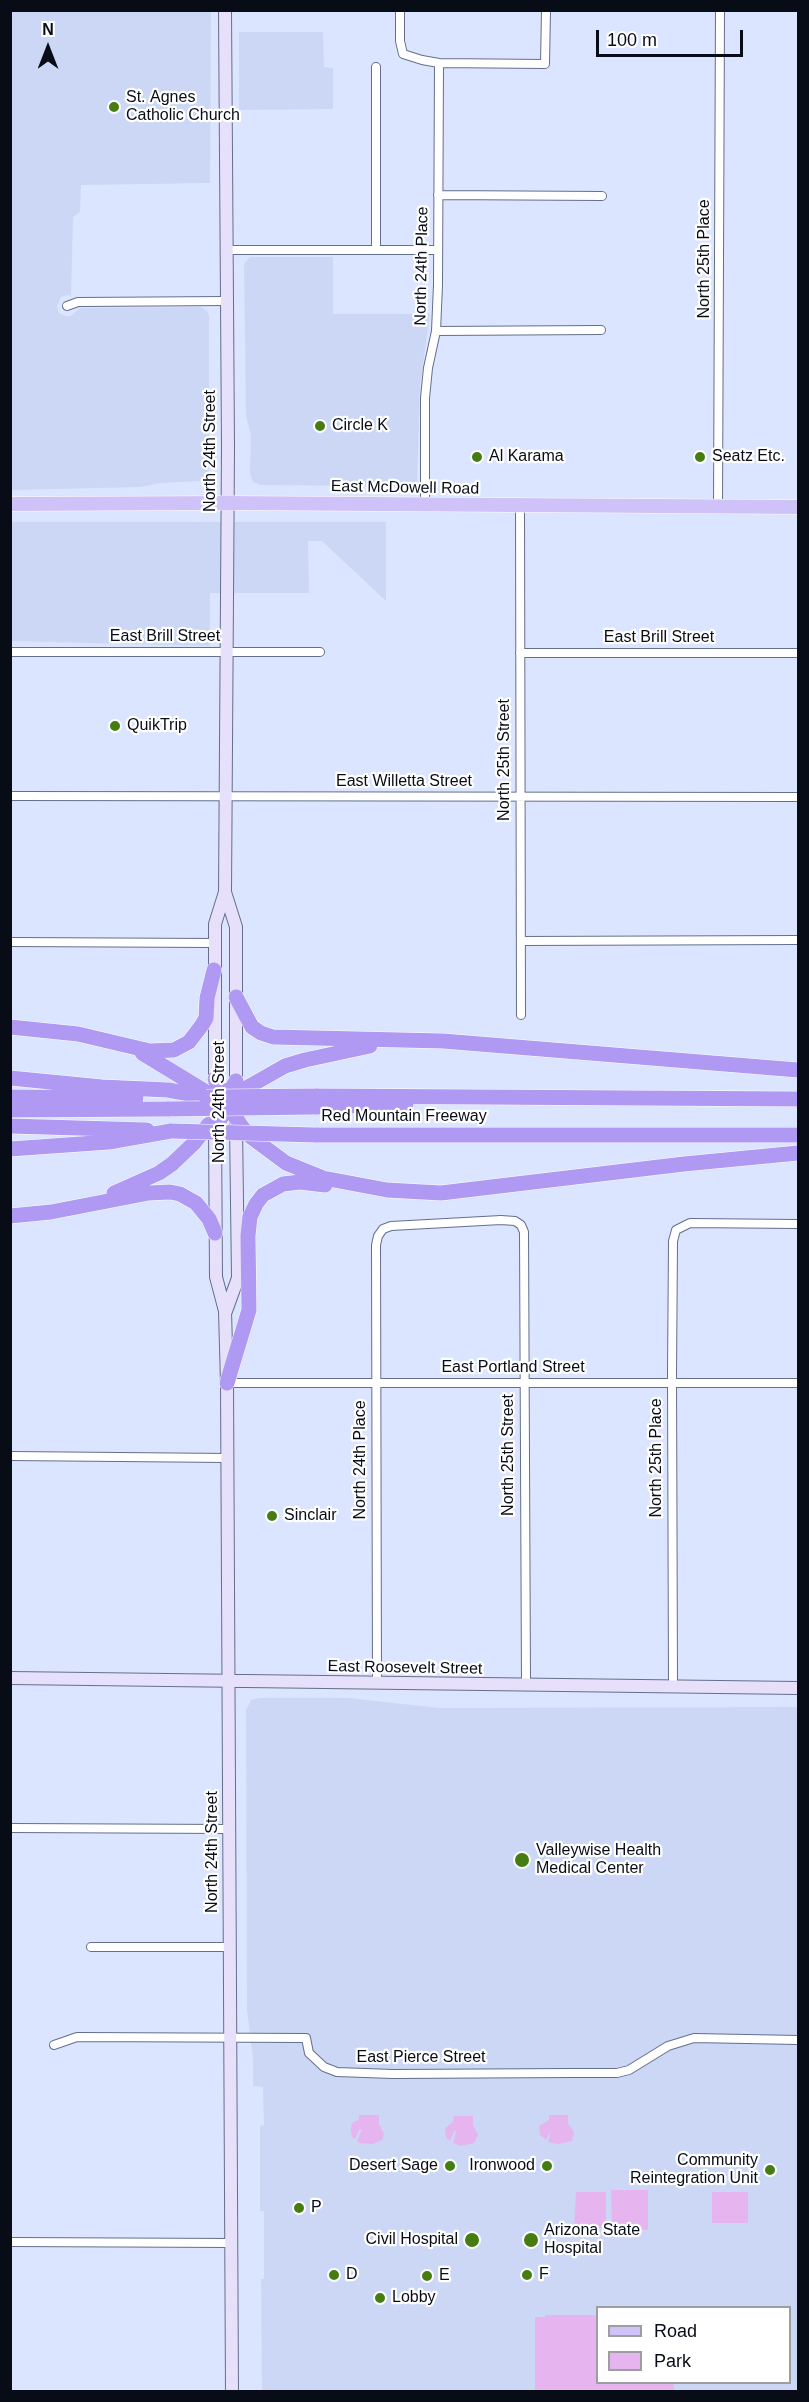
<!DOCTYPE html>
<html>
<head>
<meta charset="utf-8">
<style>
  body { margin:0 }
  #map { position:relative; width:809px; height:2402px; overflow:hidden; background:#dbe5ff; font-family:Helvetica,sans-serif }
  canvas { display:block }
  .frame { position:absolute; inset:0; border:12px solid #080c16; pointer-events:none }
  .legend { position:absolute; left:596px; top:2306px; width:195px; height:78px; box-sizing:border-box; background:#fff; border:2px solid #9c9ea2; margin:0; padding:8px 10px; list-style:none; font-size:18px; color:#080c16 }
  .legend li { display:flex; align-items:center; gap:12px; height:30px }
  .legend b { width:30px; border:2px solid #9c9ea2 }
  .north { position:absolute; left:18px; top:18px; width:60px; height:60px; -webkit-text-stroke:4px #fff; paint-order:stroke; rotate:0deg; font-size:16px; font-weight:700; line-height:24px; text-align:center; color:#080c16 }
  .north::after { content:''; display:block; margin:auto; width:21px; height:27px; background:#080c16; clip-path:polygon(50% 0,100% 100%,50% 72%,0 100%) }
  .scale { position:absolute; left:596px; top:30px; width:147px; height:27px; box-sizing:border-box; border:3px solid #080c16; border-top:0; padding-left:8px; font-size:18px; line-height:21px; white-space:nowrap; color:#080c16; -webkit-text-stroke:4px #fff; paint-order:stroke }
</style>
</head>
<body>
<div id="map">
<canvas width="809" height="2402"></canvas>
<div class="frame"></div>
<ul class="legend">
<li><b style="height:8px;background:#cfc2f8"></b>Road</li>
<li><b style="height:16px;background:#e6b5ef"></b>Park</li>
</ul>
<div class="north">N</div>
<div class="scale">100 m</div>
</div>
<script>
const ctx = document.querySelector('canvas').getContext('2d');
ctx.lineJoin = 'round';
function paint(path, color) {
  ctx.fillStyle = color;
  ctx.fill(path, 'evenodd');
}
function toPath(rows) {
  const path = new Path2D();
  for (const r of rows) {
    path.moveTo(r[0], r[1]);
    for (let i = 2; i < r.length; i += 2) path.lineTo(r[i], r[i + 1]);
  }
  return path;
}
function strokePath(path, color, width, dash) {
  ctx.strokeStyle = color;
  ctx.lineWidth = width;
  ctx.lineCap = dash ? 'butt' : 'round';
  ctx.setLineDash(dash || []);
  ctx.stroke(path);
}
function drawText(font, color, halo, rows, align = 'center') {
  ctx.font = font + ' Helvetica,sans-serif';
  ctx.lineWidth = 4.5;
  ctx.setLineDash([]);
  ctx.textBaseline = 'middle';
  ctx.strokeStyle = halo;
  ctx.fillStyle = color;
  for (const [text, x, y, turn = 0] of rows) {
    ctx.save();
    ctx.translate(x, y);
    ctx.rotate((+turn || 0) * Math.PI / 180);
    ctx.textAlign = isNaN(turn) ? turn : align;
    if (halo) ctx.strokeText(text, 0, 0);
    ctx.fillText(text, 0, 0);
    ctx.restore();
  }
}
const built = toPath([
  [10,11,211,11,210,183,81,185,80,212,73,217,71,296,67,295,61,297,57,306,59,313,66,316,71,316,80,308,201,307,207,311,209,316,209,470,207,477,201,481,160,483,140,487,11,490],
  [239,32,323,32,324,67,333,68,333,109,239,110],
  [250,257,333,257,333,314,430,314,420,385,417,482,412,486,398,486,261,485,253,482,250,473,251,435,246,416,244,264],
  [11,522,386,522,386,601,322,541,308,541,309,593,210,593,210,646,11,641],
  [259,1698,349,1698,439,1708,798,1707,798,2391,262,2391,261,2279,264,2279,264,2211,260,2211,260,2126,264,2125,263,2087,253,2086,253,2059,247,2009,246,1710,251,1700],
  [598,2308,790,2308,790,2382,598,2382]
]);
const green = toPath([
  [359,2115,379,2115,379,2124,384,2134,382,2140,373,2144,360,2143,357,2141,362,2129,359,2130,355,2139,353,2138,351,2133,351,2126,353,2122,359,2120],
  [549,2115,568,2115,568,2124,574,2132,572,2141,559,2144,548,2142,551,2130,546,2140,540,2135,539,2126,549,2120],
  [454,2116,473,2116,473,2125,478,2135,474,2143,461,2146,453,2143,456,2131,454,2131,450,2141,446,2137,445,2128,453,2122],
  [611,2190,648,2190,648,2230,630,2228,627,2224,612,2224],
  [576,2192,606,2192,606,2224,604,2224,604,2228,574,2228],
  [712,2192,748,2192,748,2223,712,2223],
  [545,2315,597,2315,598,2382,674,2383,674,2391,535,2391,535,2317,545,2317]
]);
const street = toPath([
  [400,10,400,41,403,54,422,60,439,63,545,64,546,10],
  [376,67,376,250],
  [438,195,602,196],
  [226,250,438,250],
  [67,306,78,302,227,301],
  [436,331,601,330],
  [425,505,425,398,428,368,436,331,438,285,439,63],
  [520,506,521,1015],
  [718,507,720,10],
  [10,652,320,652],
  [520,653,798,653],
  [10,796,798,797],
  [521,941,798,940],
  [10,942,214,943],
  [227,1383,798,1383],
  [10,1456,228,1458],
  [377,1684,376,1245,378,1236,383,1229,391,1226,501,1220,515,1221,521,1225,524,1232,526,1685],
  [673,1687,672,1375,673,1241,676,1230,690,1223,798,1224],
  [10,1828,229,1829],
  [91,1947,230,1947],
  [54,2045,77,2037,306,2038,309,2053,324,2067,337,2072,393,2074,572,2073,617,2073,629,2070,668,2046,694,2038,798,2040],
  [10,2242,232,2243]
]);
const secondary = toPath([
  [225,10,228,447,225,892,236,927,236,1088],
  [215,1087,215,924,225,892],
  [215,1125,216,1277,225,1311,227,1383,232,2392],
  [226,1311,238,1278,236,1126],
  [10,1678,798,1688]
]);
const primary = toPath([
  [10,504,228,503,798,507]
]);
const highway = toPath([
  [236,997,252,1027,261,1033,273,1037,443,1041,798,1070],
  [10,1027,78,1034,150,1051,174,1050,189,1042,202,1025,206,1018,207,998,214,970],
  [142,1053,211,1095],
  [10,1078,102,1087,168,1090,206,1097],
  [215,1079,232,1112,242,1127,251,1137,286,1163,323,1178,387,1190,441,1193,684,1164,798,1153],
  [316,1096,798,1099],
  [10,1097,136,1098],
  [223,1104,236,1081],
  [316,1107,406,1104],
  [10,1110,169,1109],
  [10,1126,147,1130],
  [215,1129,228,1105,248,1087,264,1078,285,1066,305,1060,370,1046],
  [316,1135,798,1135],
  [10,1149,109,1142,171,1131],
  [114,1193,159,1173,172,1164,194,1143,209,1124],
  [10,1216,51,1212,149,1193,170,1192,180,1194,196,1203,209,1219,215,1233],
  [227,1383,249,1310,248,1236,250,1217,256,1204,263,1195,283,1184,300,1182,325,1185]
]);
const highwayBridge = toPath([
  [206,1097,316,1096],
  [169,1109,316,1107],
  [171,1131,316,1135]
]);
const markers = [
  [114,107,6,"#457d13"],
  [320,426,6,"#457d13"],
  [477,457,6,"#457d13"],
  [700,457,6,"#457d13"],
  [115,726,6,"#457d13"],
  [272,1516,6,"#457d13"],
  [522,1860,8,"#457d13"],
  [450,2166,6,"#457d13"],
  [547,2166,6,"#457d13"],
  [770,2170,6,"#457d13"],
  [299,2208,6,"#457d13"],
  [472,2240,8,"#457d13"],
  [531,2240,8,"#457d13"],
  [334,2275,6,"#457d13"],
  [527,2275,6,"#457d13"],
  [427,2276,6,"#457d13"],
  [380,2298,6,"#457d13"]
];
const poiNames = [
  ["St. Agnes",126,98],
  ["Catholic Church",126,116],
  ["Circle K",332,426],
  ["Al Karama",489,457],
  ["Seatz Etc.",712,457],
  ["QuikTrip",127,726],
  ["Sinclair",284,1516],
  ["Valleywise Health",536,1851],
  ["Medical Center",536,1869],
  ["Community",758,2161,"right"],
  ["Reintegration Unit",758,2179,"right"],
  ["Desert Sage",438,2166,"right"],
  ["Ironwood",535,2166,"right"],
  ["P",311,2208],
  ["Arizona State",544,2231],
  ["Hospital",544,2249],
  ["Civil Hospital",458,2240,"right"],
  ["D",346,2275],
  ["F",539,2275],
  ["E",439,2276],
  ["Lobby",392,2298]
];
const streetNames = [
  ["North 25th Place",705,259,-90],
  ["North 24th Place",422,266,-89],
  ["North 24th Street",211,451,-90],
  ["East McDowell Road",405,488,1],
  ["East Brill Street",165,637],
  ["East Brill Street",659,638],
  ["North 25th Street",505,760,-90],
  ["East Willetta Street",404,782],
  ["North 24th Street",220,1102,-90],
  ["Red Mountain Freeway",404,1117],
  ["East Portland Street",513,1368],
  ["North 25th Street",509,1455,-90],
  ["North 25th Place",657,1458,-90],
  ["North 24th Place",361,1460,-90],
  ["East Roosevelt Street",405,1668,1],
  ["North 24th Street",213,1852,-90],
  ["East Pierce Street",421,2058]
];
paint(built, '#cbd7f5');
paint(green, '#e6b5ef');
strokePath(street, '#646f8b', 10);
strokePath(secondary, '#646f8b', 14);
strokePath(primary, '#fff', 15);
strokePath(highway, '#fff', 16);
strokePath(street, '#fff', 8);
strokePath(secondary, '#e7e0fb', 12);
strokePath(primary, '#cfc2f8', 14);
strokePath(highway, '#af99f3', 15);
strokePath(highwayBridge, '#fff', 16, []);
strokePath(highwayBridge, '#af99f3', 15);
for (const [x, y, r, color] of markers) {
  const dot = new Path2D();
  dot.arc(x, y, r, 0, 2 * Math.PI);
  ctx.fillStyle = color;
  ctx.fill(dot);
  strokePath(dot, '#fff', 2);
}
drawText('16px', '#080c16', '#fff', poiNames, 'left');
drawText('16px', '#080c16', '#fff', streetNames);
</script>
</body>
</html>
